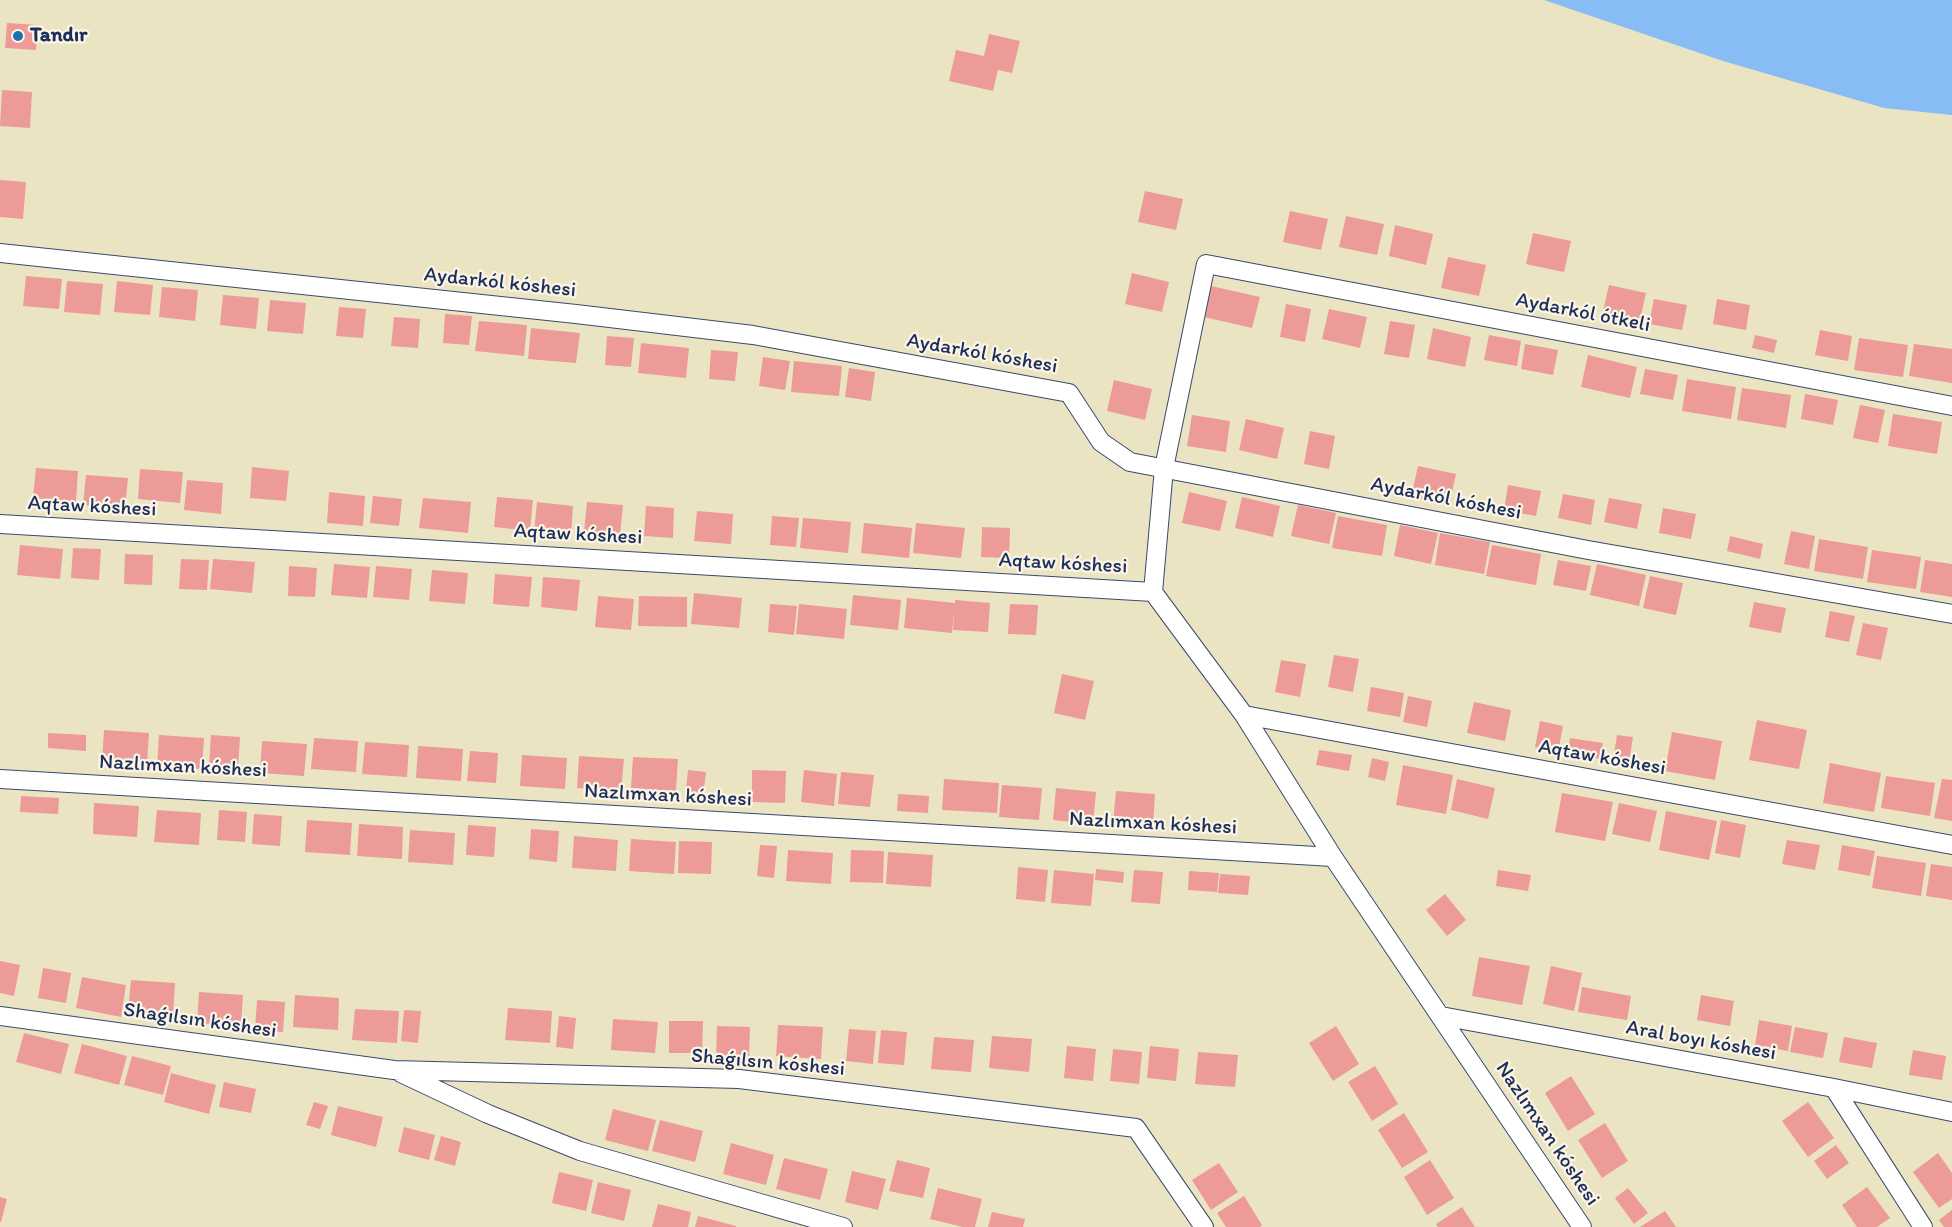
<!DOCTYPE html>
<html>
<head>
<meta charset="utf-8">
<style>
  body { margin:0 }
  canvas { display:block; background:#ebe4c2 }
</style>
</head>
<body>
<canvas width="1952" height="1227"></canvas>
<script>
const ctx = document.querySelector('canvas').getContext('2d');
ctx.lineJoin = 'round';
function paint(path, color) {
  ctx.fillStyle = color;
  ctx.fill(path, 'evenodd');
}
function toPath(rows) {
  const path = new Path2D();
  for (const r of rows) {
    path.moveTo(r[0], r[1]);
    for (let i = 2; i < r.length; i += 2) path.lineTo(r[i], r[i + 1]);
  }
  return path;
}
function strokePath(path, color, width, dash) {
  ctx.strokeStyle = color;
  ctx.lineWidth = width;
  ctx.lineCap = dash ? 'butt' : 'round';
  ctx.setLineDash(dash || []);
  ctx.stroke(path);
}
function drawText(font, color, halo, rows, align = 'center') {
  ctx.font = font + ' Itim,sans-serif';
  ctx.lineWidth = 4.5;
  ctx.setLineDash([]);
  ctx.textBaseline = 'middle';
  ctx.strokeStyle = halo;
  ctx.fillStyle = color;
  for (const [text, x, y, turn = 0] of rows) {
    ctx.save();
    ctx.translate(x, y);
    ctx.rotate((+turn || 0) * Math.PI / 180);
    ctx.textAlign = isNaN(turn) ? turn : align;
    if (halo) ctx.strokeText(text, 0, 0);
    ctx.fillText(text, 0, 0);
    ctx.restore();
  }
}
const water = toPath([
  [1544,0,1952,0,1952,115,1884,108,1723,61]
]);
const building = toPath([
  [7,23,38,25,36,50,5,48],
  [989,34,1020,41,1012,73,998,70,993,91,949,81,956,50,984,56],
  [2,90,32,92,30,128,0,126],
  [0,180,26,182,23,219,0,217],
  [1145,191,1183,199,1176,230,1138,222],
  [1290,211,1328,219,1321,250,1283,242],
  [1346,216,1384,224,1377,255,1339,247],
  [1395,225,1433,234,1426,265,1389,256],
  [1533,233,1571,241,1564,272,1526,264],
  [1448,257,1486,265,1479,296,1441,288],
  [1132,273,1169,282,1162,312,1125,304],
  [26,276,62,279,59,309,23,306],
  [67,281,103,284,100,315,64,312],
  [117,281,153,285,150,315,114,312],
  [1609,285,1646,293,1639,324,1602,316],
  [1211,286,1260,297,1252,328,1204,317],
  [162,287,198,290,195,321,159,317],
  [223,295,259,298,256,329,220,325],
  [1654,299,1687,305,1682,330,1649,324],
  [1717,299,1750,305,1746,330,1713,324],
  [270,300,306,303,303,334,267,331],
  [1286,304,1311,309,1305,342,1280,337],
  [339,307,366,309,363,338,336,336],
  [1329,309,1367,317,1360,348,1322,339],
  [445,314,472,316,469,345,443,343],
  [394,317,420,319,418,348,391,346],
  [479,321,527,325,524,356,475,351],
  [1390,321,1415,325,1409,358,1384,354],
  [531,328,580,333,576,363,528,359],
  [1433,328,1471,337,1465,367,1427,359],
  [1820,330,1852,336,1848,361,1815,355],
  [1489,335,1521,341,1517,366,1484,360],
  [1755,335,1777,340,1774,353,1752,348],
  [607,336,634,338,631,367,605,365],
  [1859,338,1908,345,1903,377,1854,370],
  [641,343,689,348,686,378,638,373],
  [1525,344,1558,350,1553,375,1521,369],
  [1914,344,1952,349,1952,383,1909,376],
  [711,350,738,352,735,381,709,379],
  [1588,355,1637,367,1630,398,1581,387],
  [763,357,790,361,785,390,759,386],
  [794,361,842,366,839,396,791,392],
  [849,368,875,372,871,401,845,397],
  [1645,369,1678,375,1673,400,1640,394],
  [1687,379,1736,387,1731,419,1682,411],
  [1114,380,1152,389,1145,420,1107,411],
  [1742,388,1791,395,1786,428,1737,420],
  [1805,394,1838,400,1833,425,1801,419],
  [1860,405,1885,410,1878,443,1853,438],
  [1893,414,1942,422,1937,454,1888,446],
  [1192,415,1230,421,1226,452,1187,446],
  [1246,419,1284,428,1277,459,1239,450],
  [1310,431,1335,436,1329,469,1304,464],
  [1418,466,1456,474,1449,505,1411,497],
  [252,467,289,471,286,501,250,498],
  [36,468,78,471,76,502,33,498],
  [140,469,183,472,180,503,138,499],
  [86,475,128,478,125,509,83,505],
  [187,480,223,483,221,514,184,510],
  [1508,485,1541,491,1536,516,1504,510],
  [329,492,365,496,363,526,327,523],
  [1189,492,1227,501,1220,531,1182,523],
  [1563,494,1595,500,1591,525,1558,518],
  [373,496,402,499,399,526,370,523],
  [497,497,533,500,530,531,494,527],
  [1242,497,1280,506,1273,537,1235,528],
  [423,498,471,502,468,533,419,528],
  [1609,498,1642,504,1637,529,1604,522],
  [537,502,573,506,571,536,534,533],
  [587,502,623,505,620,536,584,532],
  [1298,505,1336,513,1329,544,1291,536],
  [646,506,674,508,673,538,644,536],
  [1663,508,1696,514,1691,539,1659,533],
  [697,511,733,514,731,544,694,541],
  [772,516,799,518,796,547,770,545],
  [1338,516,1387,525,1382,556,1332,548],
  [803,518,851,522,848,553,800,548],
  [864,523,912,528,909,558,861,553],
  [916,523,965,528,961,558,913,553],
  [1400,525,1438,533,1431,564,1394,556],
  [982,527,1010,528,1009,558,981,557],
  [1791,531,1815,536,1809,569,1784,564],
  [1440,533,1490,542,1484,574,1435,565],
  [1730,536,1763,544,1760,559,1727,551],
  [1819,539,1868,547,1863,579,1814,571],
  [20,545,63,549,60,579,17,575],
  [1492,545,1541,554,1536,585,1486,576],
  [73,548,101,549,99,580,71,578],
  [1872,550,1921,557,1916,589,1867,582],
  [125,554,153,555,152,585,124,584],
  [181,559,209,560,207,590,179,589],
  [213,559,255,562,252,593,210,589],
  [1558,560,1591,566,1586,591,1553,585],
  [1925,560,1952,564,1952,597,1920,592],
  [334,564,370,567,367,598,331,595],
  [1597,564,1646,575,1639,606,1590,595],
  [289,566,317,568,315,597,288,596],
  [376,566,412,569,409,600,373,597],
  [432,570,468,573,465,604,429,601],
  [495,574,532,577,529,607,493,604],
  [1650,576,1683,583,1676,615,1643,608],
  [543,577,580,580,577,611,541,607],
  [694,593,742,598,739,628,691,624],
  [853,595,901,600,898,630,850,625],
  [598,596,634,599,631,630,595,627],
  [639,596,687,597,687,627,638,626],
  [907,598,955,603,955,600,990,603,988,632,953,630,954,610,952,633,904,628],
  [1754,602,1786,608,1781,633,1749,627],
  [770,604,797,606,794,635,768,632],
  [799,604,847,609,844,639,796,634],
  [1010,604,1038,605,1036,635,1008,634],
  [1830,611,1855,616,1849,642,1825,637],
  [1863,623,1888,628,1881,660,1856,655],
  [1334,655,1359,659,1353,692,1328,687],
  [1281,660,1306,664,1300,697,1275,692],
  [1062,674,1094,681,1085,720,1054,713],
  [1371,687,1404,693,1400,717,1367,711],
  [1408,696,1432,701,1427,727,1403,722],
  [1474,702,1511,710,1505,741,1467,733],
  [1757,720,1807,730,1799,769,1749,760],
  [1540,721,1563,726,1558,752,1535,747],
  [104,730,149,733,147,765,102,762],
  [1672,732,1722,741,1715,780,1665,771],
  [48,733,86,735,86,751,48,748],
  [159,735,204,738,202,769,157,766],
  [211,735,240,737,238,768,209,766],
  [1617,735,1633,737,1629,763,1613,761],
  [314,738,358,741,356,772,311,769],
  [1570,738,1603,743,1600,759,1568,753],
  [262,741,307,744,304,776,260,773],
  [365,742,409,745,407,777,362,774],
  [418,746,463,749,461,781,416,778],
  [1319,750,1352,755,1349,771,1316,765],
  [470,751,498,753,496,783,467,781],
  [522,755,567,758,565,789,520,786],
  [579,756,624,759,621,791,577,788],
  [633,757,678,759,676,791,631,788],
  [1372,758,1389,762,1385,781,1368,777],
  [1830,763,1881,773,1874,812,1823,803],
  [1403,765,1453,775,1446,814,1396,805],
  [688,770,706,772,702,803,685,801],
  [752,770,786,771,785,803,752,802],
  [804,770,837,774,834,806,801,802],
  [841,772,874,775,870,807,838,804],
  [1886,776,1935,783,1930,816,1881,808],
  [944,779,999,783,997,813,942,810],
  [1457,779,1495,788,1488,819,1451,810],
  [1942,779,1952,780,1952,821,1934,818],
  [1002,785,1042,788,1039,820,999,817],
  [1056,788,1096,792,1093,824,1053,820],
  [1116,791,1155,794,1153,826,1113,823],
  [1562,793,1613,802,1605,841,1555,832],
  [898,794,929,796,928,813,897,811],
  [21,796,59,798,58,814,20,812],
  [94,803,139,806,137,837,93,834],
  [1619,803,1657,811,1650,842,1612,834],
  [157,810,201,813,199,845,154,842],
  [219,810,247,812,245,842,217,840],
  [1666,811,1717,821,1709,860,1659,850],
  [254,814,282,816,280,846,252,844],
  [307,820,352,823,350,855,305,852],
  [1721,820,1746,825,1740,858,1715,853],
  [359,824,403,827,402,859,357,856],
  [468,825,496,827,494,857,466,855],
  [531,829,559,831,557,862,529,859],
  [410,830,455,833,453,865,408,862],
  [574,836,618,840,616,871,572,868],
  [631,839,676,842,674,874,629,871],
  [1787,840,1820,845,1815,870,1782,864],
  [679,841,712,842,711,874,678,873],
  [760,845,777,846,774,878,757,876],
  [1842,845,1875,851,1870,876,1838,870],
  [788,850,833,853,831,884,786,881],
  [851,850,884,851,883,883,850,882],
  [888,852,933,855,931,887,886,884],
  [1877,856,1926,863,1921,896,1872,888],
  [1931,864,1952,867,1952,900,1926,896],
  [1018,867,1048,870,1045,902,1016,899],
  [1096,869,1124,872,1123,883,1095,880],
  [1054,870,1094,874,1091,906,1051,903],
  [1134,870,1163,872,1160,904,1131,902],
  [1498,870,1531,875,1528,891,1496,886],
  [1189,871,1219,873,1217,892,1188,890],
  [1220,874,1250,876,1248,895,1218,893],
  [1445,894,1466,920,1447,936,1426,910],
  [1479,957,1530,966,1522,1005,1472,996],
  [0,961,20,965,14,996,0,993],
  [1551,966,1582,973,1574,1011,1543,1004],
  [43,968,71,973,66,1003,38,998],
  [82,977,126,985,121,1017,76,1008],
  [131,980,175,983,173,1015,128,1012],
  [1582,987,1631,996,1627,1020,1578,1012],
  [199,992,243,995,241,1026,197,1023],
  [295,995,339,998,338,1030,293,1027],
  [1701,995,1734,1001,1730,1026,1697,1020],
  [257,1000,285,1002,283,1032,255,1030],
  [508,1008,552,1011,550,1043,505,1040],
  [355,1009,399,1011,397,1043,352,1040],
  [404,1010,421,1011,418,1043,401,1041],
  [559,1016,576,1018,573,1049,556,1047],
  [613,1019,658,1022,655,1053,611,1050],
  [1759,1020,1792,1026,1788,1051,1755,1045],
  [669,1021,703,1021,702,1053,669,1053],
  [778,1025,823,1027,821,1059,776,1056],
  [717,1026,750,1027,749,1059,716,1059],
  [1336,1026,1359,1064,1333,1081,1309,1043],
  [1795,1027,1828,1033,1823,1058,1790,1052],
  [849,1029,876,1031,873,1064,846,1061],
  [881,1030,907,1032,904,1065,878,1063],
  [24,1033,69,1044,61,1074,16,1062],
  [992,1036,1032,1039,1029,1072,989,1068],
  [934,1037,974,1040,971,1072,931,1069],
  [1844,1037,1877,1043,1872,1068,1839,1062],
  [82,1044,127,1056,119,1085,74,1073],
  [1067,1046,1096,1049,1093,1081,1064,1078],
  [1150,1046,1179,1049,1176,1081,1147,1078],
  [1113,1049,1142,1052,1139,1084,1110,1081],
  [1913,1050,1946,1056,1942,1080,1909,1075],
  [1198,1052,1238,1055,1235,1087,1195,1084],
  [132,1056,171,1066,163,1095,124,1085],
  [1375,1066,1398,1104,1372,1121,1348,1082],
  [171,1073,216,1085,209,1114,164,1102],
  [1571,1076,1595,1114,1568,1131,1545,1093],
  [224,1082,256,1089,251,1113,219,1107],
  [314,1102,328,1106,320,1129,306,1125],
  [1808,1102,1834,1138,1808,1157,1782,1121],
  [338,1106,383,1117,376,1147,331,1135],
  [613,1109,656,1120,648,1151,605,1140],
  [1404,1113,1428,1152,1402,1168,1378,1130],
  [660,1120,703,1131,695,1162,652,1151],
  [1605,1123,1628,1161,1602,1178,1578,1140],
  [404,1127,435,1135,429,1160,398,1152],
  [441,1136,461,1142,455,1166,434,1160],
  [731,1143,774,1155,766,1185,723,1174],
  [1836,1145,1849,1163,1827,1179,1814,1161],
  [1938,1153,1952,1173,1952,1199,1939,1208,1913,1172],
  [784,1158,828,1169,820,1200,776,1189],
  [897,1160,930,1168,923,1198,889,1191],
  [1430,1160,1454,1198,1427,1215,1404,1177],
  [1219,1163,1238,1192,1211,1210,1192,1180],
  [852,1171,886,1179,878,1210,845,1202],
  [559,1172,593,1180,586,1211,552,1203],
  [598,1182,631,1190,624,1221,591,1213],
  [1867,1187,1890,1218,1877,1227,1857,1227,1842,1205],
  [938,1188,982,1199,975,1227,963,1227,930,1219],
  [1628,1188,1648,1213,1634,1224,1615,1198],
  [1244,1196,1262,1225,1260,1227,1226,1227,1217,1213],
  [0,1197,7,1199,1,1222,0,1222],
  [658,1204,691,1212,688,1227,652,1227],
  [1462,1207,1475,1227,1438,1227,1436,1224],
  [1952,1210,1952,1227,1944,1227,1939,1220],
  [1665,1211,1676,1227,1640,1227],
  [992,1212,1025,1219,1023,1227,988,1227],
  [698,1216,736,1226,736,1227,695,1227]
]);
const street = toPath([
  [0,253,576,314,753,335,1069,393,1101,442,1130,462,1588,550,1952,614],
  [0,524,1153,592],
  [1244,715,1952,845],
  [0,779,1333,857],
  [0,1016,394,1070,739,1079,1136,1128,1204,1227],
  [1441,1016,1834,1088,1952,1112],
  [401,1073,488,1114,580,1151,843,1227],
  [1834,1088,1923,1227],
  [1582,1227,1333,857,1244,715,1153,592,1164,468,1206,264,1952,406]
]);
const markers = [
  [18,36,6,"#1f6fb2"]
];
const poiNames = [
  ["Tandır",30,36]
];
const streetNames = [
  ["Aydarkól kóshesi",500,283,6],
  ["Aydarkól ótkeli",1583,313,11],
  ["Aydarkól kóshesi",982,354,10],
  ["Aydarkól kóshesi",1446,499,11],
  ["Aqtaw kóshesi",92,507,3],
  ["Aqtaw kóshesi",578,535,3],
  ["Aqtaw kóshesi",1063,564,3],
  ["Aqtaw kóshesi",1602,758,10],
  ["Nazlımxan kóshesi",183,767,3],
  ["Nazlımxan kóshesi",668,796,3],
  ["Nazlımxan kóshesi",1153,824,3],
  ["Shaǵılsın kóshesi",200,1021,8],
  ["Aral boyı kóshesi",1701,1041,10],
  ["Shaǵılsın kóshesi",768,1063,5],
  ["Nazlımxan kóshesi",1547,1134,56]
];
paint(water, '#87bcf5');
paint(building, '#ec9b99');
strokePath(street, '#3a4a6d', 20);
strokePath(street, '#fff', 18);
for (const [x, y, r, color] of markers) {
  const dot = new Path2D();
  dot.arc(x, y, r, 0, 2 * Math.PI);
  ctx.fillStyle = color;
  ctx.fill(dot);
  strokePath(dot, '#fcf5e5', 2);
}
drawText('bold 21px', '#1b2f5e', '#fcf5e5', poiNames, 'left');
drawText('21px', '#1b2f5e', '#fcf5e5', streetNames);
</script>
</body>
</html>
